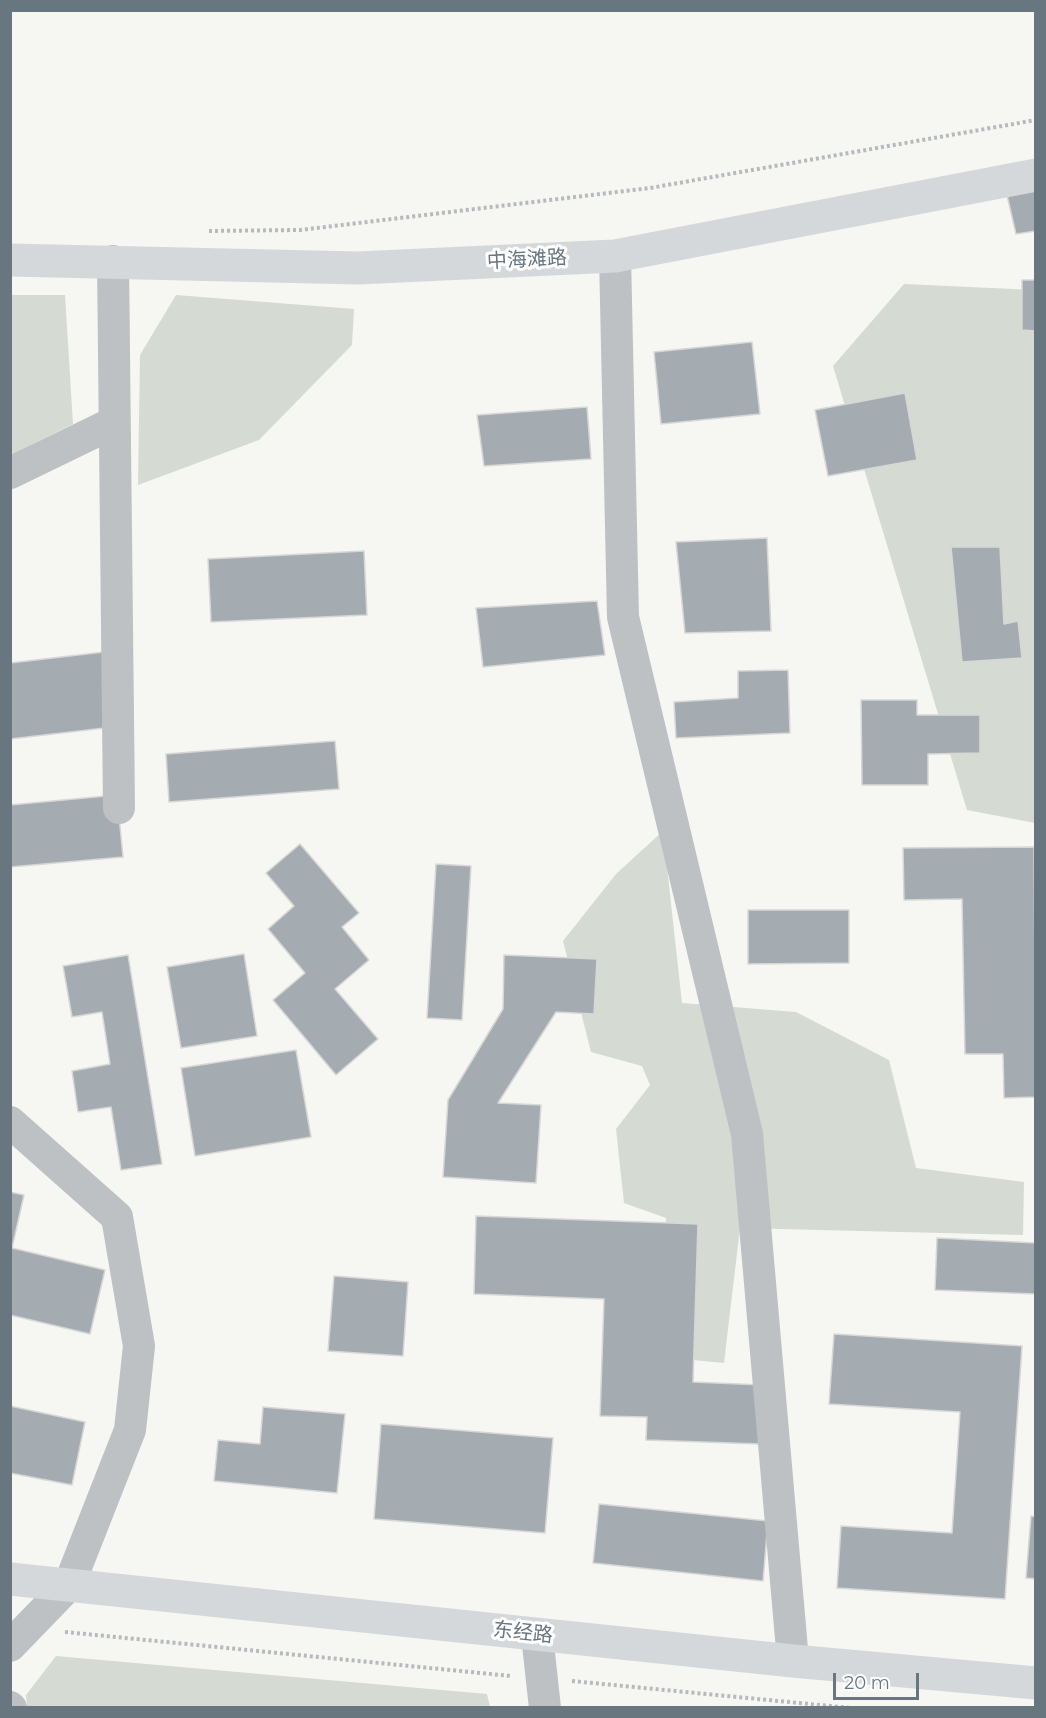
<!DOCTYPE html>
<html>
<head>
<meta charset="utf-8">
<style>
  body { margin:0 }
  #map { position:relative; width:1046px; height:1718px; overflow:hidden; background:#f6f6f3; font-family:Montserrat,sans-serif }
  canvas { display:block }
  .frame { position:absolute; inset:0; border:12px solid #687680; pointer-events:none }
  .scale { position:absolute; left:833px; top:1673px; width:86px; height:27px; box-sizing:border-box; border:3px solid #687680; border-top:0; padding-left:8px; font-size:18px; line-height:21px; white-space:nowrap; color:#687680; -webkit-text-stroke:4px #fff; paint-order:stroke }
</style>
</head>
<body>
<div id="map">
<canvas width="1046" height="1718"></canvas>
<div class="frame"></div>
<div class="scale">20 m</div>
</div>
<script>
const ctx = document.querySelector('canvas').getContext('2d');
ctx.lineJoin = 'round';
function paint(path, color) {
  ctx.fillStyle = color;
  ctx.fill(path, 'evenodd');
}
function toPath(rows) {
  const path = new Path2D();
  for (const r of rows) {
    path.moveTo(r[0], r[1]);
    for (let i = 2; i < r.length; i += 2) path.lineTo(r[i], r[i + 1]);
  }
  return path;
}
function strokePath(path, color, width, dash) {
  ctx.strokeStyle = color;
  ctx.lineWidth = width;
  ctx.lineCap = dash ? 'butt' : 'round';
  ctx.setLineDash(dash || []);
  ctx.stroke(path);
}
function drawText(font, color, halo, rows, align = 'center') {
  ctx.font = font + ' Montserrat,"Noto Sans SC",sans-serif';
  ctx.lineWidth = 6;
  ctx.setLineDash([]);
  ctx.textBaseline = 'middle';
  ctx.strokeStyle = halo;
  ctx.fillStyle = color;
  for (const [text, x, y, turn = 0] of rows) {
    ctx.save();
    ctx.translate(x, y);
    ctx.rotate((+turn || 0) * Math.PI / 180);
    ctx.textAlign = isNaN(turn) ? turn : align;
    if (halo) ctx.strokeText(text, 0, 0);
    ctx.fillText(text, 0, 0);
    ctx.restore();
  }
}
const green = toPath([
  [904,284,1035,290,1035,823,967,810,833,366],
  [11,295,65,295,73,424,11,455],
  [176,295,354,309,352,345,259,440,138,485,140,355],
  [663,831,682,1003,796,1012,889,1060,916,1168,1024,1182,1023,1235,740,1228,724,1363,662,1357,666,1218,624,1203,616,1129,650,1085,642,1066,591,1052,563,941,616,874],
  [56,1656,487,1694,490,1707,27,1707,26,1695]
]);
const building = toPath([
  [1036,185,1036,231,1016,234,1006,191,1036,185],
  [1022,280,1036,280,1036,331,1022,330,1022,280],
  [752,342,760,414,661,424,654,352,752,342],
  [905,393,917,460,828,476,815,410,905,393],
  [587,407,591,459,484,466,477,415,587,407],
  [767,538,771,631,685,633,676,542,767,538],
  [951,547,1000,547,1004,624,1018,621,1022,658,962,662,951,547],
  [364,551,367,615,211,622,208,559,364,551],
  [597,601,605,655,483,667,476,608,597,601],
  [104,652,113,727,10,739,10,663,104,652],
  [788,670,790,733,676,738,674,702,738,698,738,671,788,670],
  [861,700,917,700,917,715,980,715,980,753,928,754,928,785,862,785,861,700],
  [335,741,339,789,169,802,166,754,335,741],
  [117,795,123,857,10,867,10,805,117,795],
  [300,844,359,913,342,927,369,960,335,989,378,1039,336,1075,273,1000,305,973,268,929,294,906,266,873,300,844],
  [1034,847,1036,1097,1004,1098,1003,1054,965,1054,962,899,904,900,903,848,1034,847],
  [436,864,471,866,462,1020,427,1018,436,864],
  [748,910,849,910,849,963,748,964,748,910],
  [244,954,257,1036,181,1048,167,967,244,954],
  [128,955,162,1164,121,1170,111,1107,78,1112,72,1071,110,1064,102,1012,72,1017,63,966,128,955],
  [504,955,597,959,594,1014,556,1012,498,1103,541,1105,536,1183,443,1177,448,1100,503,1009,504,955],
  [296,1050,311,1137,195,1156,181,1068,296,1050],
  [10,1192,24,1195,12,1248,105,1270,90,1334,10,1315,10,1192],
  [476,1216,698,1224,693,1382,762,1385,760,1444,646,1440,647,1417,600,1416,604,1299,474,1294,476,1216],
  [937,1238,1036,1243,1036,1294,935,1290,937,1238],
  [334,1276,408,1282,403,1356,328,1351,334,1276],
  [834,1334,1022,1346,1005,1599,837,1588,841,1526,952,1533,960,1412,829,1404,834,1334],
  [10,1406,85,1422,72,1485,10,1473,10,1406],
  [263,1407,345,1414,337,1493,214,1481,218,1440,260,1444,263,1407],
  [381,1424,553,1438,545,1533,374,1519,381,1424],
  [599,1504,768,1521,763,1581,593,1563,599,1504],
  [1031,1516,1036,1517,1036,1579,1026,1578,1031,1516]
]);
const path = toPath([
  [209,231,300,230,650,188,1036,120],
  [65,1632,511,1676],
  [572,1681,851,1708]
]);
const minor = toPath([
  [615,256,623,617,747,1134,793,1661],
  [113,261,119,808],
  [10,473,113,423],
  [10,1122,117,1217,139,1346,130,1430,69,1585,10,1646],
  [537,1635,545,1708],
  [10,1707,11,1708]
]);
const secondary = toPath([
  [10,260,358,268,615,256,1036,175],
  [10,1579,793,1661,1036,1683]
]);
const streetNames = [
  ["中海滩路",527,260,-3],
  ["东经路",523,1633,6]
];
paint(green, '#d5dad3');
paint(building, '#a5acb1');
strokePath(building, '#d7d7d5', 1.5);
strokePath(path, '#b7babc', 4, [3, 3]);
strokePath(minor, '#bdc1c4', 32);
strokePath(secondary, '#d5d8db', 33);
drawText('20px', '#687680', '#fff', streetNames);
</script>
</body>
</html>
